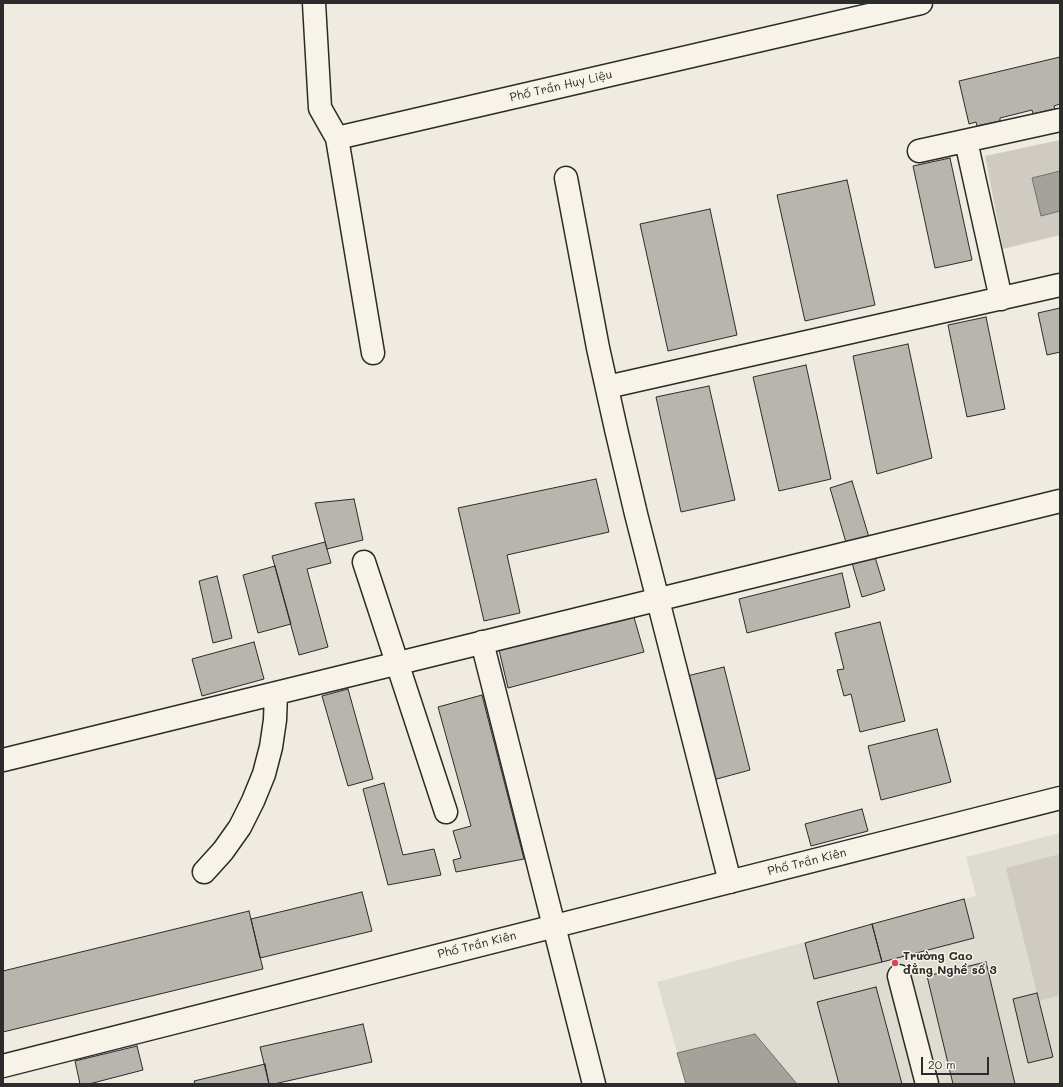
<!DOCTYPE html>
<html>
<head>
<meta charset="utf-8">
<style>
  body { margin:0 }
  #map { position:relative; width:1063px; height:1087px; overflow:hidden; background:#efebe0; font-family:Mali,sans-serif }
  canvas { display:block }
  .frame { position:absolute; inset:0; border:4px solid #2b2b2b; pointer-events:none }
  .scale { position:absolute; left:921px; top:1057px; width:68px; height:18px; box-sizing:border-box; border:2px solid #2b2b2b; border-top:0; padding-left:5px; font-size:12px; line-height:14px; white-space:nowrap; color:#2b2b2b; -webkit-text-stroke:3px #f7f3e8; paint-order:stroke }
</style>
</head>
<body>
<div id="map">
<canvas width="1063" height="1087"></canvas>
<div class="frame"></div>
<div class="scale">20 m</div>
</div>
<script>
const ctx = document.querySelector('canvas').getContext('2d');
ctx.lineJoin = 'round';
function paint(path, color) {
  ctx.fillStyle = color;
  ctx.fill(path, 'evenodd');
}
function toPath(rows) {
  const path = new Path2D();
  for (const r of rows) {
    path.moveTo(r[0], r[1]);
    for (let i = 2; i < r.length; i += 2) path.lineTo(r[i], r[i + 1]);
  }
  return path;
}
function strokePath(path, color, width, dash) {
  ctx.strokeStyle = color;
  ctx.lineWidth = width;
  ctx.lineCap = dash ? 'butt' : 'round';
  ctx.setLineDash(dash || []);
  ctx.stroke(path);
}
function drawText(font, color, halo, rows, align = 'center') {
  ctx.font = font + ' Mali,sans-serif';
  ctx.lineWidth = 3;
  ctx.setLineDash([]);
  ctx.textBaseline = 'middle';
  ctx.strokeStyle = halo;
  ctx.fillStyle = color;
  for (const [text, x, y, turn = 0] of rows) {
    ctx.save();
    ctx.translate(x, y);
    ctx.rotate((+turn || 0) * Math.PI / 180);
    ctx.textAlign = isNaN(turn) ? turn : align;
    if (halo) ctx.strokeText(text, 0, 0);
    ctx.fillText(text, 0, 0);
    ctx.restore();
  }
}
const built = toPath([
  [1060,833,1060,1084,686,1084,657,982,976,896,966,857]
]);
const green = toPath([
  [1060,140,1060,235,1003,249,985,156],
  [1060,854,1060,995,1039,1001,1006,868]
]);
const water = toPath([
  [1060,171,1060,211,1041,216,1032,178,1060,171],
  [755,1034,797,1084,686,1084,677,1053,755,1034]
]);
const building = toPath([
  [1060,57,1060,104,1054,106,1055,109,1033,114,1032,110,1000,118,1000,121,977,126,976,122,969,124,959,81,1060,57],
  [950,158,972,260,935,268,913,166,950,158],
  [847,180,875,305,805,321,777,195,847,180],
  [710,209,737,335,668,351,640,224,710,209],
  [1060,308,1060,352,1047,355,1038,313,1060,308],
  [986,317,1005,409,967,417,948,325,986,317],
  [908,344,932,458,877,474,853,356,908,344],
  [806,365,831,479,779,491,753,377,806,365],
  [709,386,735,500,681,512,656,397,709,386],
  [596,479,609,532,507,555,520,613,484,621,458,508,596,479],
  [852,481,885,590,862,597,830,488,852,481],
  [354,499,363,540,327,549,315,503,354,499],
  [325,542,331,563,307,569,328,647,299,655,272,556,325,542],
  [275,566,291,624,258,633,243,575,275,566],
  [842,573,850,607,747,633,739,599,842,573],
  [217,576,232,638,213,643,199,581,217,576],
  [633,614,644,652,508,688,499,650,633,614],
  [880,622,905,721,860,732,851,694,844,696,837,670,844,669,835,633,880,622],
  [254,642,264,679,202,696,192,659,254,642],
  [724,667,750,770,713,780,687,676,724,667],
  [348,689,373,779,348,786,322,696,348,689],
  [482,695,524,859,456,872,453,860,461,858,453,831,471,826,438,707,482,695],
  [937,729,951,782,881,800,868,746,937,729],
  [384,783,403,855,434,849,441,875,388,885,363,789,384,783],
  [862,809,868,831,811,846,805,824,862,809],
  [362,892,372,931,260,958,251,919,362,892],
  [964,899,974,938,882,962,872,924,964,899],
  [249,911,263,969,3,1032,3,971,249,911],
  [872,924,882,962,814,979,805,943,872,924],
  [986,962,1015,1084,953,1084,927,976,986,962],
  [876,987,902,1084,839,1084,817,1002,876,987],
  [1037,993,1053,1057,1028,1063,1013,999,1037,993],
  [363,1024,372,1062,274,1084,269,1084,260,1047,363,1024],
  [137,1046,143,1070,89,1084,80,1084,75,1061,137,1046],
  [265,1064,269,1084,195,1084,194,1081,265,1064]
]);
const minor = toPath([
  [314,3,320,108,337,138,921,3],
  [337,138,373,353],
  [966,141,1001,299],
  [919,151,1060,120],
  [566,178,598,348,616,429,636,514,730,882],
  [607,387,1060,285],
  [364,562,446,812],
  [482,642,594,1084],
  [3,760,1060,501],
  [204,872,223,851,240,827,253,801,264,774,271,747,275,720,276,693],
  [899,976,927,1084],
  [3,1066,1060,798]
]);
const markers = [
  [895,963,4,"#d1495b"]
];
const streetNames = [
  ["Phố Trần Huy Liệu",561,86,-13],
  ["Phố Trần Kiên",807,862,-14],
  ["Phố Trần Kiên",477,945,-14]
];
const poiNames = [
  ["Trường Cao",903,956],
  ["đẳng Nghề số 3",903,970]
];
paint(built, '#dedbd1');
paint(green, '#cfcbc2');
paint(water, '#a4a29a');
strokePath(water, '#74726e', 1);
paint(building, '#b8b5ae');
strokePath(building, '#2b2b2b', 1);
strokePath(minor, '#2b2b2b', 25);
strokePath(minor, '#f7f3e8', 22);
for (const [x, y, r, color] of markers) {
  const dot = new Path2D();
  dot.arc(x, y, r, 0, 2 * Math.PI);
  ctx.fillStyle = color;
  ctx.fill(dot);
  strokePath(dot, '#f7f3e8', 1.5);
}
drawText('12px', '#2b2b2b', '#f7f3e8', streetNames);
drawText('bold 12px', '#2b2b2b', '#f7f3e8', poiNames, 'left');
</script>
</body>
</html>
